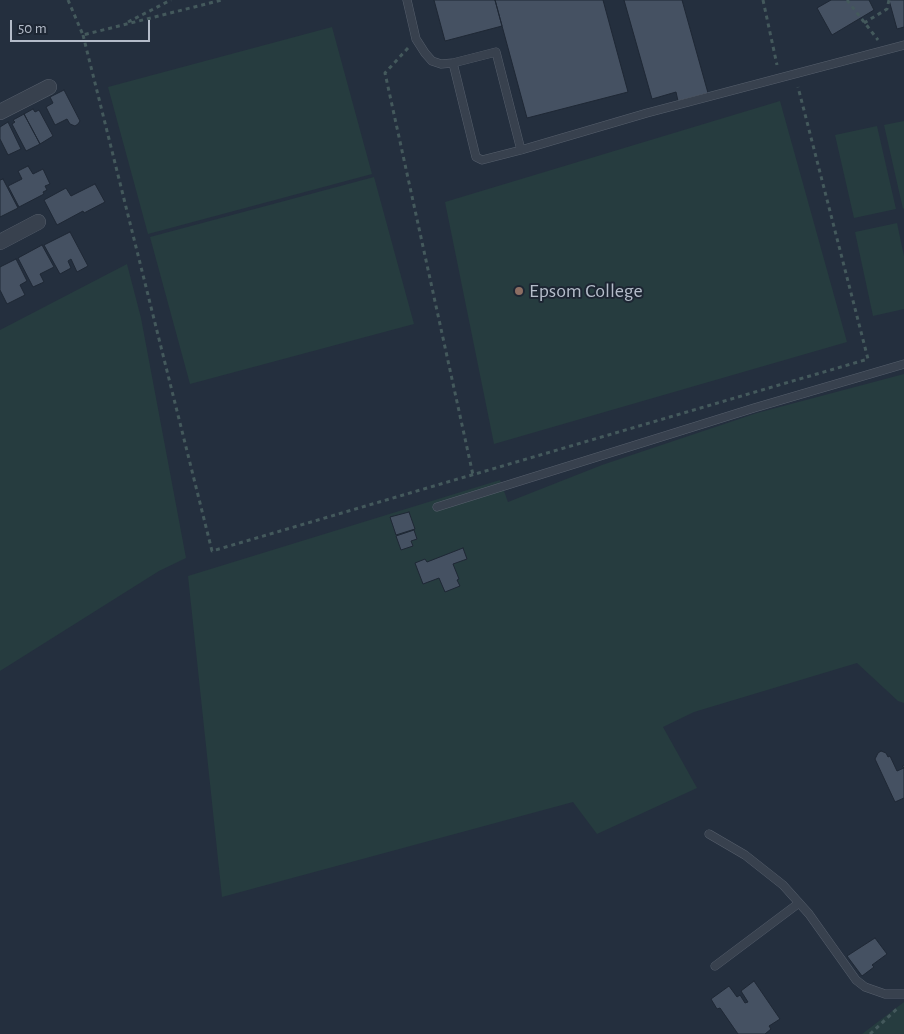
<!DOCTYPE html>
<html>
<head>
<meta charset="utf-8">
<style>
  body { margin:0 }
  #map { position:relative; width:904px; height:1034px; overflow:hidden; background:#242f3e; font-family:"Alegreya Sans",sans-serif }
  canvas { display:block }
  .scale { position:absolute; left:10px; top:20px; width:140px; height:22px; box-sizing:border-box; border:2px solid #b4bcc9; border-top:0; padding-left:6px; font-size:15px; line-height:18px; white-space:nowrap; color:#b4bcc9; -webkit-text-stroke:4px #1d2633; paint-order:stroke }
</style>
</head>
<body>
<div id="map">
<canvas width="904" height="1034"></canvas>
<div class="scale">50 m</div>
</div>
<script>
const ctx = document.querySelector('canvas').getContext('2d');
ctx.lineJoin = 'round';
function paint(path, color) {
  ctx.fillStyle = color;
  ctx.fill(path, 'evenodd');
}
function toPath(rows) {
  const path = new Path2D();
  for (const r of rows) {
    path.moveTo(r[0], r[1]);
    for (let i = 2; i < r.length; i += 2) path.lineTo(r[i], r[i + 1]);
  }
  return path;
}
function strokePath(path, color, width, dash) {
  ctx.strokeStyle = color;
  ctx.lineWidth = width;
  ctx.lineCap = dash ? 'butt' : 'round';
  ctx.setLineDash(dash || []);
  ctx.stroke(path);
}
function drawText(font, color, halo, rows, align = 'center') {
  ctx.font = font + ' "Alegreya Sans",sans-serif';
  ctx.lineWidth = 4;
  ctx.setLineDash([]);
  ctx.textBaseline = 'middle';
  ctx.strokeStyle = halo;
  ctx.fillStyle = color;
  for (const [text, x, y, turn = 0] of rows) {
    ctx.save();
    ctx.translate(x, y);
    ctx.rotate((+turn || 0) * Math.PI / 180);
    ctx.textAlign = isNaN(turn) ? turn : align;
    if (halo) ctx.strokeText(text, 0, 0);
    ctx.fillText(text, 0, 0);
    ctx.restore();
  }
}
const green = toPath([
  [332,27,372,174,148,234,108,87],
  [780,101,847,342,494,444,445,202],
  [904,121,904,208,903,209,884,125],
  [877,126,896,209,854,218,835,135],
  [374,177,414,324,190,384,150,237],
  [897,223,904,256,904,309,873,316,855,232],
  [127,264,141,318,186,558,159,571,0,671,0,330],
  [904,374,904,703,898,701,857,663,694,712,663,727,697,788,597,834,573,802,222,897,188,576,500,480,508,502,602,465,757,413],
  [409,512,414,529,396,535,390,518],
  [463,548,467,558,453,564,459,579,457,580,459,586,445,592,439,578,423,584,415,563,425,559,427,562],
  [904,1002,904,1034,862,1034]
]);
const building = toPath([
  [434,0,495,0,502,26,445,41,434,0],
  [495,0,603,0,628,92,527,118,495,0],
  [624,0,682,0,708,93,678,101,676,92,652,99,624,0],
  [831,0,869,0,874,10,832,35,817,8,831,0],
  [889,0,904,0,904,27,897,29,889,0],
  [64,90,80,121,78,124,75,126,70,124,67,119,55,125,46,107,53,103,50,97,64,90],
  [33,109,35,112,39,110,53,136,40,144,24,114,33,109],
  [24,114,40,144,26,151,12,124,15,122,13,120,24,114],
  [8,122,21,149,8,155,0,139,0,127,8,122],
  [28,166,33,174,43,169,50,184,45,186,47,190,43,192,44,194,19,207,8,186,22,179,18,171,28,166],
  [3,179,18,208,0,217,0,180,3,179],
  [95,184,105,202,84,213,83,211,57,225,44,200,66,188,71,196,95,184],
  [70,232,88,266,77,272,71,259,68,261,71,268,60,274,44,245,70,232],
  [42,245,54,267,40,274,44,282,33,287,18,258,42,245],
  [16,259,27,281,20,285,25,295,7,304,0,290,0,267,16,259],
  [409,512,415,529,396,535,390,517,409,512],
  [414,530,417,539,411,541,413,546,401,550,396,536,414,530],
  [463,548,467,559,453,564,459,579,457,580,460,586,445,592,439,578,423,584,415,563,425,559,427,562,463,548],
  [881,751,886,753,888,757,890,756,897,771,904,768,902,766,904,765,904,798,895,802,875,759,878,753,881,751],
  [875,938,887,954,872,965,874,967,862,976,847,956,875,938],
  [754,981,780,1019,769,1026,771,1029,765,1034,738,1034,720,1008,717,1009,711,999,729,986,737,997,740,995,745,1003,748,1002,741,991,754,981]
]);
const path = toPath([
  [68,0,83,35,222,0],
  [763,0,777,65],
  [847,0,878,40],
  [128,22,171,0],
  [864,23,887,9,889,0],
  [83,35,212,551,868,359,798,87],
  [408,48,385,73,473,475],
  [870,1034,899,1007]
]);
const service = toPath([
  [407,0,416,39,425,53,432,61,441,64,453,63],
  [521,150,496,52,453,63,476,157,482,160,521,150,647,113,904,45],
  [437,507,754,408,904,364],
  [709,834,745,855,783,885,809,914,856,980,865,987,885,994,904,994],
  [715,966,799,903]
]);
const minor = toPath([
  [0,112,49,87],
  [0,242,38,222]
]);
const markers = [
  [519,291,5,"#8d6e63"]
];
const poiNames = [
  ["Epsom College",529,291]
];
paint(green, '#263c3f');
paint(building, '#455162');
strokePath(building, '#1f2835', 1);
strokePath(service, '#565f6c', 9);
strokePath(minor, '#565f6c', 16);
strokePath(path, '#44595c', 3, [4, 4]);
strokePath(service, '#38414e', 8);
strokePath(minor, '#38414e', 15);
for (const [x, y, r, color] of markers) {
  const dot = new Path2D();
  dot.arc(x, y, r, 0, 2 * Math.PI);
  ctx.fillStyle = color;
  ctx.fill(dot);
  strokePath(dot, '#1d2633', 2);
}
drawText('20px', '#b4bcc9', '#1d2633', poiNames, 'left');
</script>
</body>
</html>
